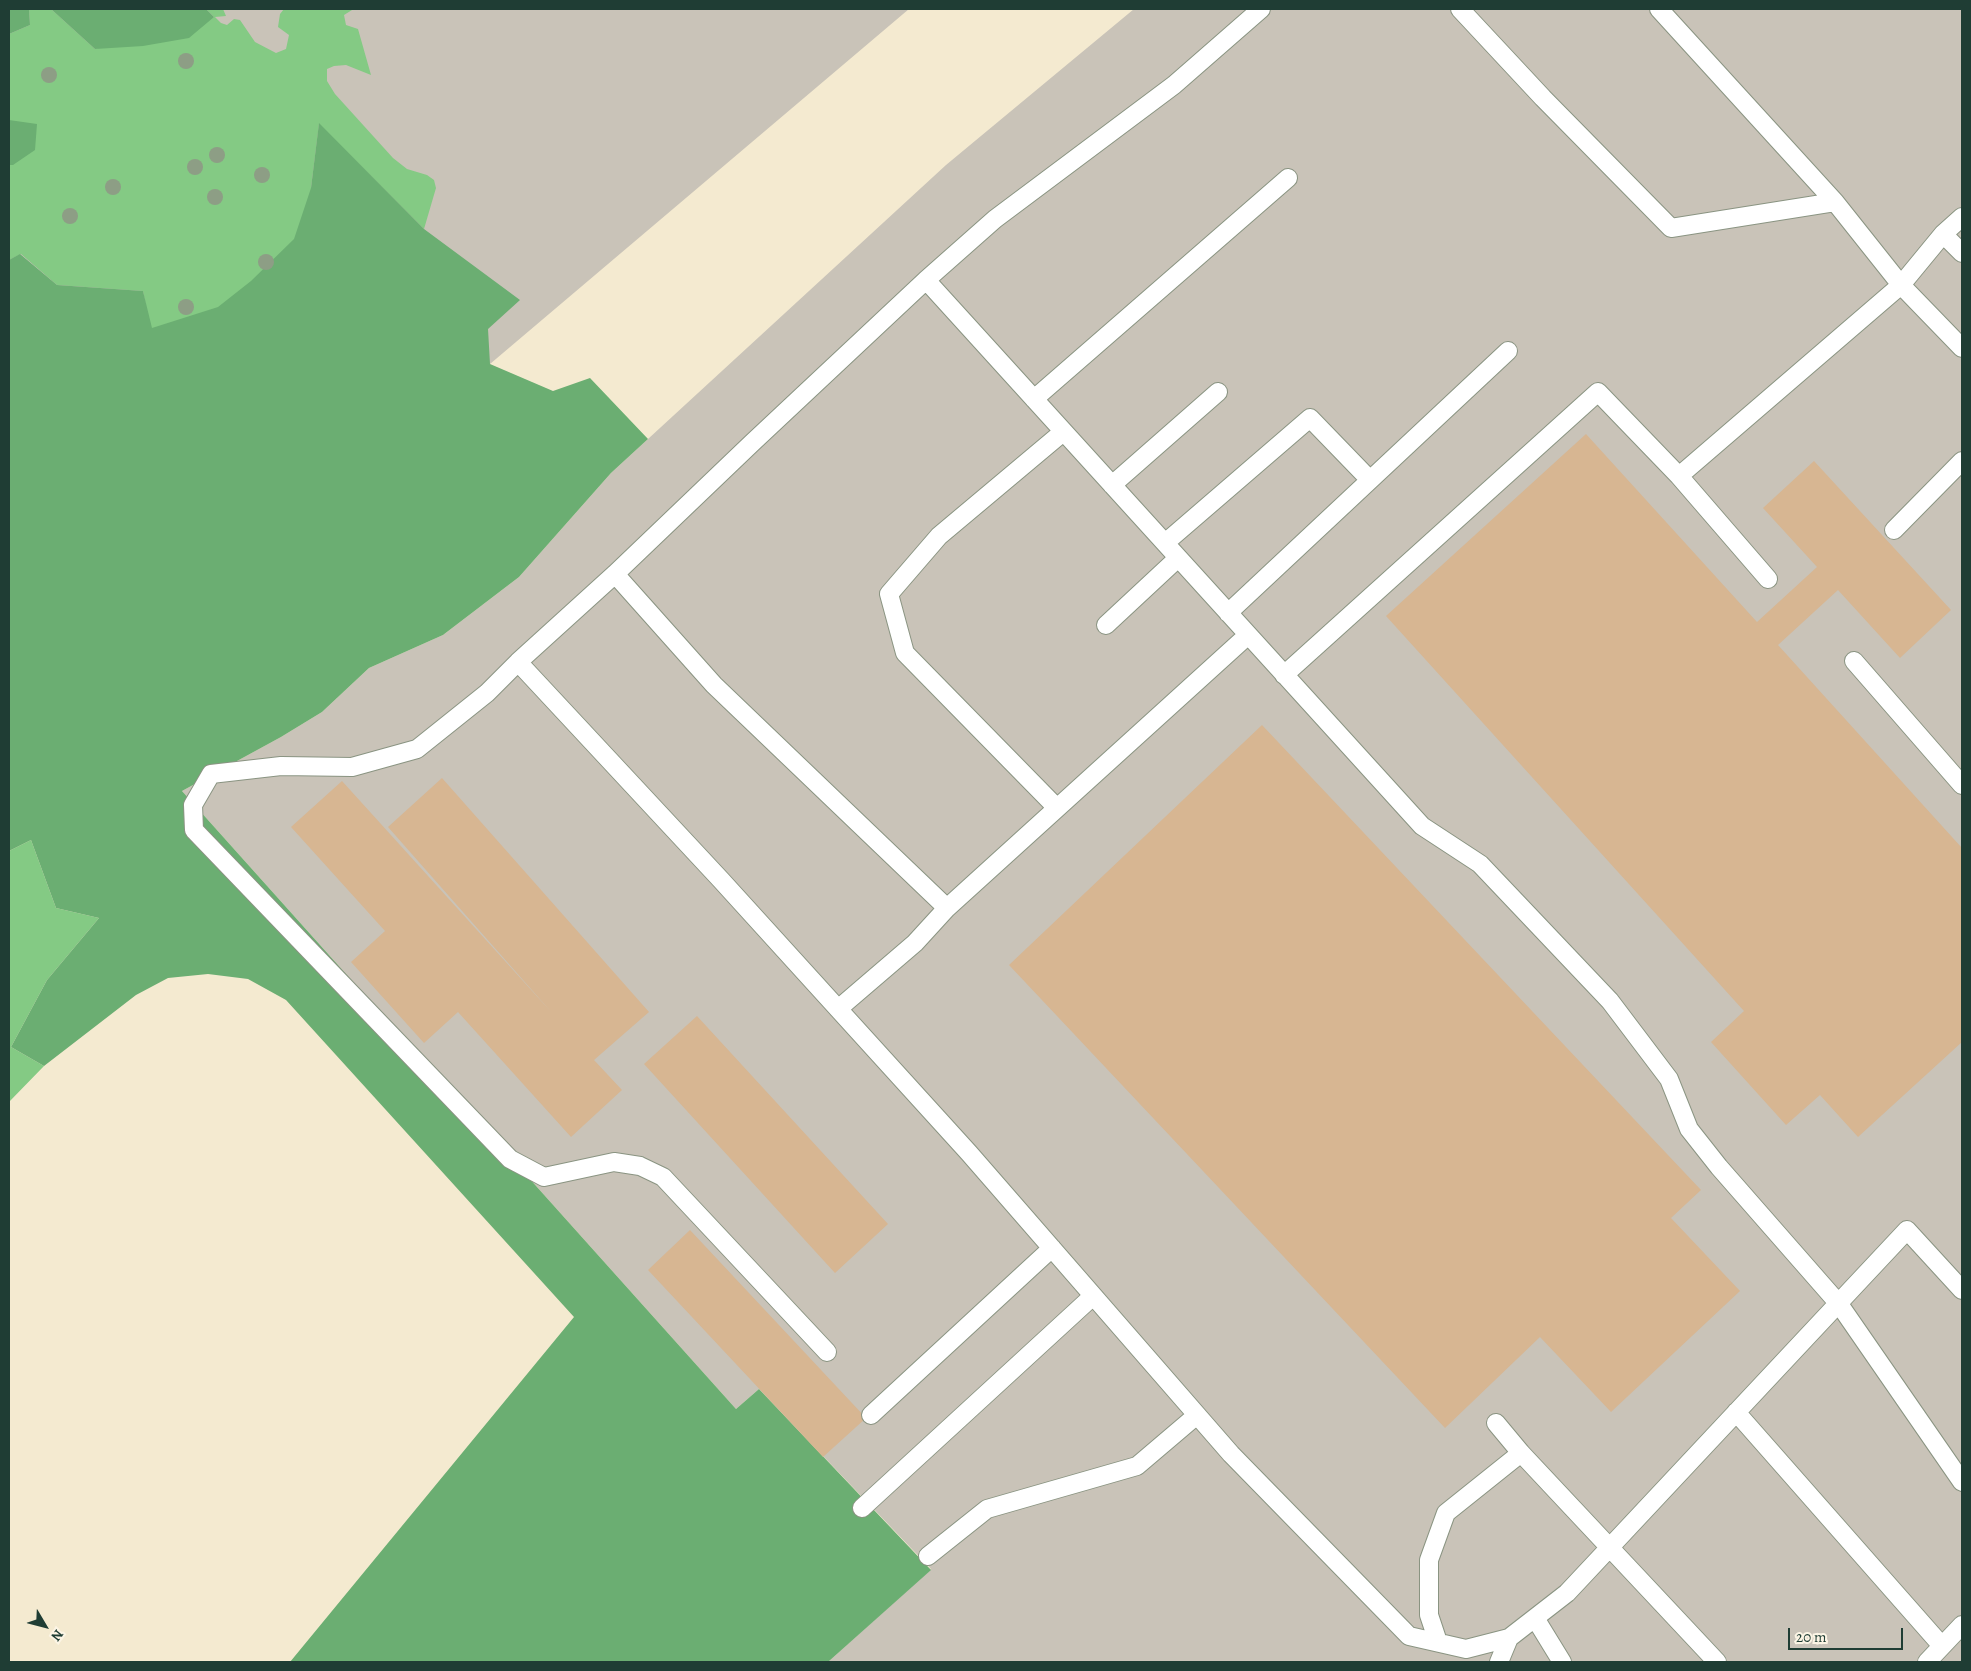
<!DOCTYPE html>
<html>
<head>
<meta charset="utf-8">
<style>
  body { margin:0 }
  #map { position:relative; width:1971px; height:1671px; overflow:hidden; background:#f4ead0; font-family:Alegreya,serif }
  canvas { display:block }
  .frame { position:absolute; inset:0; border:10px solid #1f3d34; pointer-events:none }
  .north { position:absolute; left:20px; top:1601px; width:50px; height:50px; -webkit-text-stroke:4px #fcf5e5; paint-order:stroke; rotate:127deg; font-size:14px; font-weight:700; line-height:20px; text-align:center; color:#1f3d34 }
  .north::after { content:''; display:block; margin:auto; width:18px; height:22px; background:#1f3d34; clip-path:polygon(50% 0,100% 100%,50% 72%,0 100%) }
  .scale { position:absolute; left:1788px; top:1628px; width:115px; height:22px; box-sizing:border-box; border:2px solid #1f3d34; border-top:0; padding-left:6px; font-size:15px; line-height:18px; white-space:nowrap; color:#1f3d34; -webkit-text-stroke:4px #fcf5e5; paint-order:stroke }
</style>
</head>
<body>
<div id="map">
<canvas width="1971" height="1671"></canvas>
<div class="frame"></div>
<div class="north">N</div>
<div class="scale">20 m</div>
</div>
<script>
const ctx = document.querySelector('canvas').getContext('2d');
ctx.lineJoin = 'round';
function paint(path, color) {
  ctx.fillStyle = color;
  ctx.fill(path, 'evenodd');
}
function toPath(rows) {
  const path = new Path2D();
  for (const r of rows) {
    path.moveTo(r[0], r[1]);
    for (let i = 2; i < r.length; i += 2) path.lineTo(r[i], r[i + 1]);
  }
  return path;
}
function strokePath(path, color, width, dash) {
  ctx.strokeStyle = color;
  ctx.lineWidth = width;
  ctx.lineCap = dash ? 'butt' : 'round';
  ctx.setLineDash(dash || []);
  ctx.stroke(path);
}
const industrial = toPath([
  [9,9,909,9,490,364,9,769],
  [1134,9,1962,9,1962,1662,828,1662,931,1569,759,1389,736,1409,182,791,281,737,322,712,369,668,443,635,519,577,611,473,946,165]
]);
const green = toPath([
  [29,9,51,9,95,49,214,17,206,9,223,9,226,16,215,17,221,23,227,25,234,19,240,20,255,42,276,53,286,49,289,35,278,27,280,14,284,9,359,9,352,10,344,15,346,25,358,29,371,75,346,65,334,66,327,69,327,81,335,94,393,158,407,169,427,175,434,180,436,188,424,229,319,124,311,188,354,179,180,482,143,291,57,285,21,254,9,260,9,34,30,25],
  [31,840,56,908,99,918,47,980,11,1047,44,1066,9,1102,9,851]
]);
const forest = toPath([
  [9,9,29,9,30,25,9,34],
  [51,9,206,9,214,17,189,38,143,46,95,49],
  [9,120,37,124,35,150,13,165,9,165],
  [319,123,424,229,520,300,488,329,490,364,553,391,590,378,648,439,611,473,519,577,443,635,369,668,322,712,281,737,182,791,736,1409,759,1389,931,1570,828,1662,290,1662,574,1317,286,1000,248,979,208,974,168,978,136,995,44,1066,11,1047,47,980,99,918,56,908,31,840,9,851,9,260,20,254,57,285,143,291,152,328,218,307,251,281,294,239,311,188]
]);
const building = toPath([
  [1586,434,1757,622,1817,567,1763,508,1814,461,1951,610,1900,658,1838,590,1778,645,1962,848,1962,1042,1858,1137,1820,1095,1786,1125,1711,1042,1744,1011,1386,616],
  [1262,725,1701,1190,1671,1218,1740,1291,1611,1412,1540,1337,1445,1428,1009,965],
  [442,778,649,1012,594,1060,622,1090,571,1137,458,1012,424,1043,351,962,385,931,291,827,342,781,553,1014,388,827],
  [697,1016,888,1224,835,1273,644,1064],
  [690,1230,866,1418,823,1457,648,1270]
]);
const lane = toPath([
  [1460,9,1543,98,1671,228,1835,202],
  [1659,9,1835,202,1901,285,1962,348],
  [1943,234,1962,253],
  [926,280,1422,826,1480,864,1610,1001,1669,1079,1689,1129,1719,1167,1839,1304,1962,1482],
  [1034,399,1288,178],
  [1679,476,1901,285,1943,234,1962,217],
  [1112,485,1218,392],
  [1894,530,1962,461],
  [1165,543,1310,418,1370,480],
  [615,574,714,685,947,908],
  [1228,613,1508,351],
  [1106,625,1178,558],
  [1854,661,1962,785],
  [518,662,721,880,969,1153,1231,1454,1409,1636,1466,1649,1509,1638,1567,1593,1907,1230,1962,1290],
  [1284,675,1598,392,1679,476,1768,579],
  [1057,808,905,653,889,594,939,536,1063,432],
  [838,1009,915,943,947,908,1248,635],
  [827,1352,663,1177,640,1166,614,1162,544,1177,510,1159,194,830,193,805,211,774,281,766,352,767,417,749,487,693,518,662,615,574,752,443,926,280,995,219,1174,85,1261,9],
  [1736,1412,1942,1646],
  [871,1415,1052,1248],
  [1496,1423,1521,1453,1717,1662],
  [862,1508,1093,1296],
  [928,1556,987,1509,1137,1466,1197,1415],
  [1535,1618,1562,1662],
  [1438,1642,1429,1615,1429,1560,1446,1513,1521,1453],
  [1499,1662,1509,1638],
  [1927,1662,1962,1625]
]);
const trees = [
  [186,61],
  [49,75],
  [217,155],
  [195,167],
  [262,175],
  [113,187],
  [215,197],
  [70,216],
  [266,262],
  [186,307]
];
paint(industrial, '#c9c3b8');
paint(green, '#84ca84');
paint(forest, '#6bae72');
paint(building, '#d7b692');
strokePath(lane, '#8a9482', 20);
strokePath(lane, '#fff', 18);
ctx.fillStyle = '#8d9e85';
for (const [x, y] of trees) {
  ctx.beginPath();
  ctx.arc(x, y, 8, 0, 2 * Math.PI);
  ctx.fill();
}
</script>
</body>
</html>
